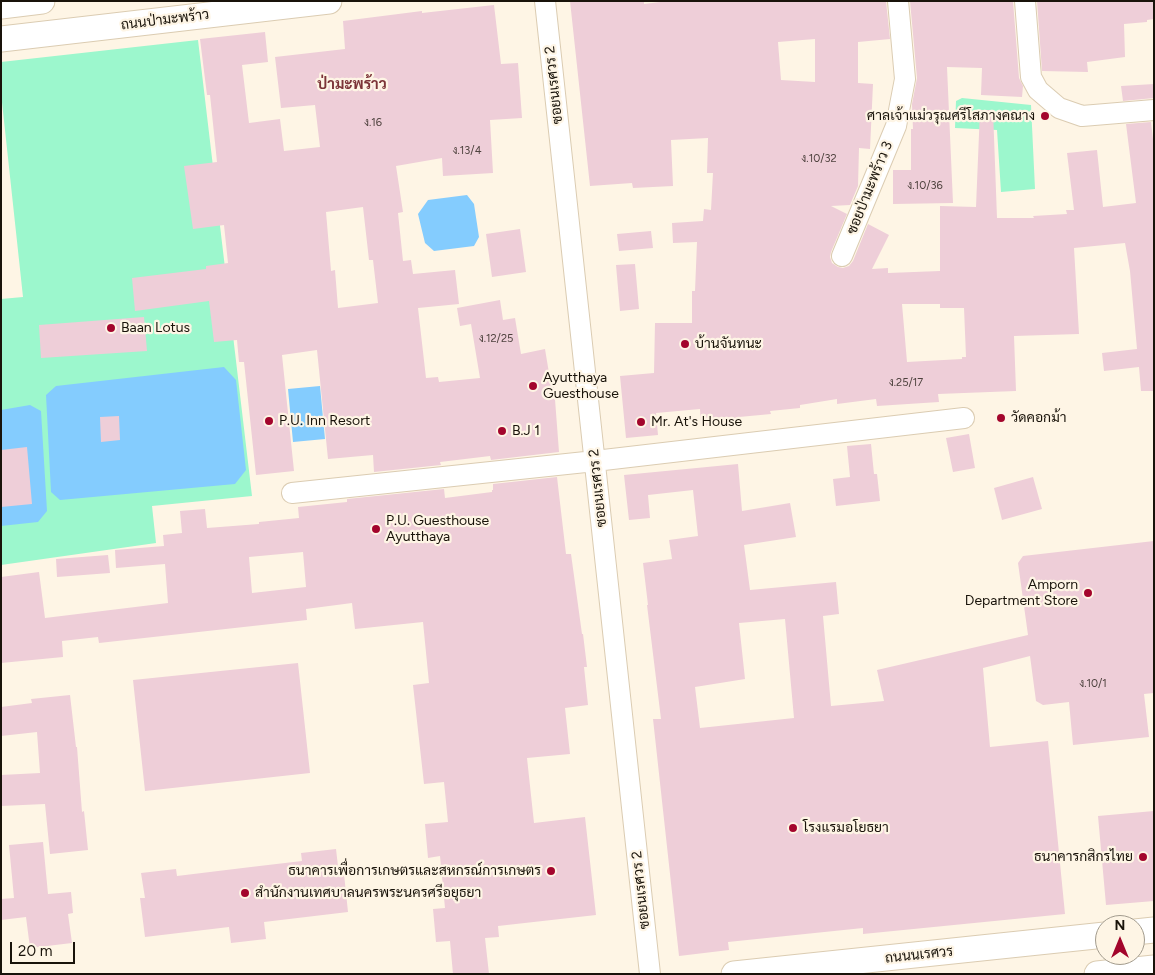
<!DOCTYPE html>
<html>
<head>
<meta charset="utf-8">
<style>
  body { margin:0 }
  #map { position:relative; width:1155px; height:975px; overflow:hidden; background:#fef5e5; font-family:Figtree,sans-serif }
  canvas { display:block }
  .frame { position:absolute; inset:0; border:2px solid #19130a; pointer-events:none }
  .north { position:absolute; left:1095px; top:915px; width:50px; height:50px; box-sizing:border-box; background:#fef5e5; border:1px solid #a29b8d; border-radius:50%; rotate:0deg; font-size:14px; font-weight:700; line-height:20px; text-align:center; color:#19130a }
  .north::after { content:''; display:block; margin:auto; width:18px; height:22px; background:#a3052c; clip-path:polygon(50% 0,100% 100%,50% 72%,0 100%) }
  .scale { position:absolute; left:10px; top:942px; width:65px; height:22px; box-sizing:border-box; border:2px solid #19130a; border-top:0; padding-left:6px; font-size:15px; line-height:18px; white-space:nowrap; color:#19130a; -webkit-text-stroke:4px #fef5e5; paint-order:stroke }
</style>
</head>
<body>
<div id="map">
<canvas width="1155" height="975"></canvas>
<div class="frame"></div>
<div class="north">N</div>
<div class="scale">20 m</div>
</div>
<script>
const ctx = document.querySelector('canvas').getContext('2d');
ctx.lineJoin = 'round';
function paint(path, color) {
  ctx.fillStyle = color;
  ctx.fill(path, 'evenodd');
}
function toPath(rows) {
  const path = new Path2D();
  for (const r of rows) {
    path.moveTo(r[0], r[1]);
    for (let i = 2; i < r.length; i += 2) path.lineTo(r[i], r[i + 1]);
  }
  return path;
}
function strokePath(path, color, width, dash) {
  ctx.strokeStyle = color;
  ctx.lineWidth = width;
  ctx.lineCap = dash ? 'butt' : 'round';
  ctx.setLineDash(dash || []);
  ctx.stroke(path);
}
function drawText(font, color, halo, rows, align = 'center') {
  ctx.font = font + ' Figtree,Sarabun,sans-serif';
  ctx.lineWidth = 4.5;
  ctx.setLineDash([]);
  ctx.textBaseline = 'middle';
  ctx.strokeStyle = halo;
  ctx.fillStyle = color;
  for (const [text, x, y, turn = 0] of rows) {
    ctx.save();
    ctx.translate(x, y);
    ctx.rotate((+turn || 0) * Math.PI / 180);
    ctx.textAlign = isNaN(turn) ? turn : align;
    if (halo) ctx.strokeText(text, 0, 0);
    ctx.fillText(text, 0, 0);
    ctx.restore();
  }
}
const green = toPath([
  [198,40,252,496,152,506,156,543,1,565,1,299,23,297,1,93,1,62],
  [962,98,1031,105,1035,189,1001,192,997,130,955,128,956,101]
]);
const water = toPath([
  [467,195,474,204,479,237,474,246,434,251,425,243,418,214,428,200],
  [224,367,236,380,246,470,235,484,60,500,51,492,46,395,56,386],
  [320,386,325,439,293,442,288,389],
  [30,405,41,411,47,511,38,522,1,526,1,410]
]);
const building = toPath([
  [570,1,644,1,644,4,668,1,886,1,890,39,858,42,858,83,873,84,870,149,859,148,858,186,850,205,831,206,847,214,831,252,830,257,832,263,838,267,843,268,849,266,853,261,868,224,889,235,872,269,888,268,888,273,940,271,940,206,976,207,980,110,993,110,997,218,1034,218,1033,216,1067,214,1066,210,1074,210,1067,153,1097,150,1103,207,1136,203,1126,124,1151,122,1154,148,1154,391,1141,391,1139,367,1104,371,1102,353,1137,349,1130,271,1125,243,1074,248,1079,334,1014,336,1016,391,938,394,939,402,877,406,876,399,837,404,837,399,800,405,800,408,770,411,771,414,739,417,740,423,701,426,700,409,656,413,658,435,626,438,620,376,654,373,655,323,692,323,692,291,695,291,697,242,673,243,672,223,703,221,704,209,711,210,713,173,707,173,708,138,671,140,673,186,633,188,632,183,590,186],
  [815,39,815,82,781,80,778,42],
  [902,304,940,304,940,308,964,308,966,357,962,357,962,359,907,362],
  [910,1,1013,1,1019,78,1023,86,1022,97,981,95,982,68,947,67,953,203,893,204,893,170,911,170,911,129,913,129,912,104,917,78],
  [1037,1,1154,1,1154,19,1147,20,1147,22,1124,24,1125,57,1087,62,1088,72,1042,71],
  [494,5,501,64,518,63,522,118,490,120,493,173,443,176,442,158,396,166,403,212,398,213,403,261,411,260,413,274,455,270,459,304,418,308,426,378,438,377,439,382,480,378,471,324,460,326,457,308,500,300,503,320,515,318,521,354,545,349,549,373,553,373,559,452,491,460,490,456,440,462,441,465,374,472,373,455,328,459,317,350,282,355,294,471,256,475,244,362,239,362,237,340,214,342,209,301,135,311,132,278,206,269,206,266,228,263,224,225,193,229,184,166,217,162,210,95,207,95,200,39,265,32,268,62,242,65,249,123,280,119,284,151,320,147,315,105,281,108,275,57,345,49,343,21,422,11,422,13],
  [363,207,369,260,373,260,378,303,338,308,335,270,331,271,326,212],
  [1154,84,1154,98,1123,101,1121,86],
  [520,229,526,272,492,277,486,234],
  [651,231,653,248,619,251,617,234],
  [635,264,639,309,620,311,616,265],
  [144,317,147,351,41,358,39,325],
  [119,416,120,440,101,442,100,417],
  [969,434,975,468,953,472,946,438],
  [871,444,874,474,877,474,880,501,836,506,833,479,850,477,847,446],
  [27,447,32,504,1,507,1,450],
  [738,464,742,511,790,503,796,537,744,545,750,590,836,582,839,614,823,616,831,706,884,701,877,670,1028,635,1018,563,1023,556,1154,541,1154,693,1144,694,1149,737,1073,745,1069,702,1043,705,1036,701,1030,656,983,668,990,747,1048,741,1065,914,863,934,863,928,728,942,729,950,679,956,653,719,661,719,647,605,648,605,643,563,672,559,669,540,698,536,693,490,648,495,650,518,629,520,624,475],
  [785,619,794,718,700,728,695,687,745,679,739,623],
  [557,477,566,554,571,554,582,634,583,634,587,667,584,667,588,705,565,708,570,754,527,758,534,823,585,817,596,915,498,926,499,937,485,938,489,974,453,974,450,941,436,942,433,909,445,908,440,856,428,858,425,824,448,822,444,782,424,784,413,685,429,683,423,622,355,629,352,603,306,609,307,620,99,643,98,637,62,641,63,657,1,663,1,577,39,572,45,618,168,603,165,564,116,568,115,550,164,546,163,535,182,533,180,511,205,509,207,528,259,524,259,522,299,518,298,507,347,502,347,499,444,489,445,498,492,492,492,490,493,490,493,484],
  [303,552,306,587,252,593,249,557],
  [1033,477,1042,509,1002,520,994,488],
  [108,555,110,573,57,577,56,559],
  [298,663,310,773,145,791,133,680],
  [70,695,76,747,77,747,82,812,84,811,88,850,50,854,45,804,1,806,1,775,40,773,37,732,1,736,1,707,32,703,31,699],
  [1154,811,1154,901,1106,905,1098,816],
  [43,842,48,894,71,892,73,913,68,914,72,943,30,948,26,917,1,920,1,899,14,898,9,845],
  [336,849,339,875,344,874,348,912,264,922,266,939,231,943,229,927,145,937,140,898,145,898,141,873,176,869,177,876,251,867,302,861,301,853]
]);
const minor = toPath([
  [545,1,650,974],
  [1025,1,1031,77,1038,90,1059,108,1082,116,1154,110],
  [842,256,896,126,905,79,898,1],
  [292,493,595,461,964,418]
]);
const tertiary = toPath([
  [1,6,42,1],
  [1,39,329,1],
  [1135,932,1154,930],
  [734,974,1105,935],
  [1097,974,1154,968]
]);
const markers = [
  [1045,116,5,"#a3052c"],
  [111,328,5,"#a3052c"],
  [685,344,5,"#a3052c"],
  [533,386,5,"#a3052c"],
  [1001,418,5,"#a3052c"],
  [269,421,5,"#a3052c"],
  [641,422,5,"#a3052c"],
  [502,431,5,"#a3052c"],
  [376,529,5,"#a3052c"],
  [1088,593,5,"#a3052c"],
  [793,828,5,"#a3052c"],
  [1143,857,5,"#a3052c"],
  [551,871,5,"#a3052c"],
  [245,893,5,"#a3052c"]
];
const numberNames = [
  ["ง.16",373,123],
  ["ง.13/4",467,151],
  ["ง.10/32",819,159],
  ["ง.10/36",925,186],
  ["ง.12/25",496,339],
  ["ง.25/17",906,383],
  ["ง.10/1",1093,684]
];
const streetNames = [
  ["ถนนป่ามะพร้าว",165,20,-7],
  ["ซอยนเรศวร 2",554,85,-96],
  ["ซอยป่ามะพร้าว 3",870,188,-68],
  ["ซอยนเรศวร 2",598,488,-96],
  ["ซอยนเรศวร 2",641,890,-96],
  ["ถนนนเรศวร",919,955,-6]
];
const poiNames = [
  ["ศาลเจ้าแม่วรุณศรีโสภางคณาง",1035,116,"right"],
  ["Baan Lotus",121,328],
  ["บ้านจันทนะ",695,344],
  ["Ayutthaya",543,378],
  ["Guesthouse",543,394],
  ["วัดคอกม้า",1011,418],
  ["P.U. Inn Resort",279,421],
  ["Mr. At's House",651,422],
  ["B.J 1",512,431],
  ["P.U. Guesthouse",386,521],
  ["Ayutthaya",386,537],
  ["Amporn",1078,585,"right"],
  ["Department Store",1078,601,"right"],
  ["โรงแรมอโยธยา",803,828],
  ["ธนาคารกสิกรไทย",1133,857,"right"],
  ["ธนาคารเพื่อการเกษตรและสหกรณ์การเกษตร",541,871,"right"],
  ["สำนักงานเทศบาลนครพระนครศรีอยุธยา",255,893]
];
const neighbourhoodNames = [
  ["ป่ามะพร้าว",352,85]
];
paint(green, '#9cf7cd');
paint(water, '#84ccfe');
paint(building, '#eeced8');
strokePath(minor, '#dbccb2', 22);
strokePath(tertiary, '#dbccb2', 27);
strokePath(minor, '#fff', 20);
strokePath(tertiary, '#fff', 25);
for (const [x, y, r, color] of markers) {
  const dot = new Path2D();
  dot.arc(x, y, r, 0, 2 * Math.PI);
  ctx.fillStyle = color;
  ctx.fill(dot);
  strokePath(dot, '#fef5e5', 2);
}
drawText('11px', '#4e423e', null, numberNames);
drawText('14px', '#19130a', '#fef5e5', streetNames);
drawText('14px', '#19130a', '#fef5e5', poiNames, 'left');
drawText('bold 15px', '#7c3438', '#fef5e5', neighbourhoodNames);
</script>
</body>
</html>
